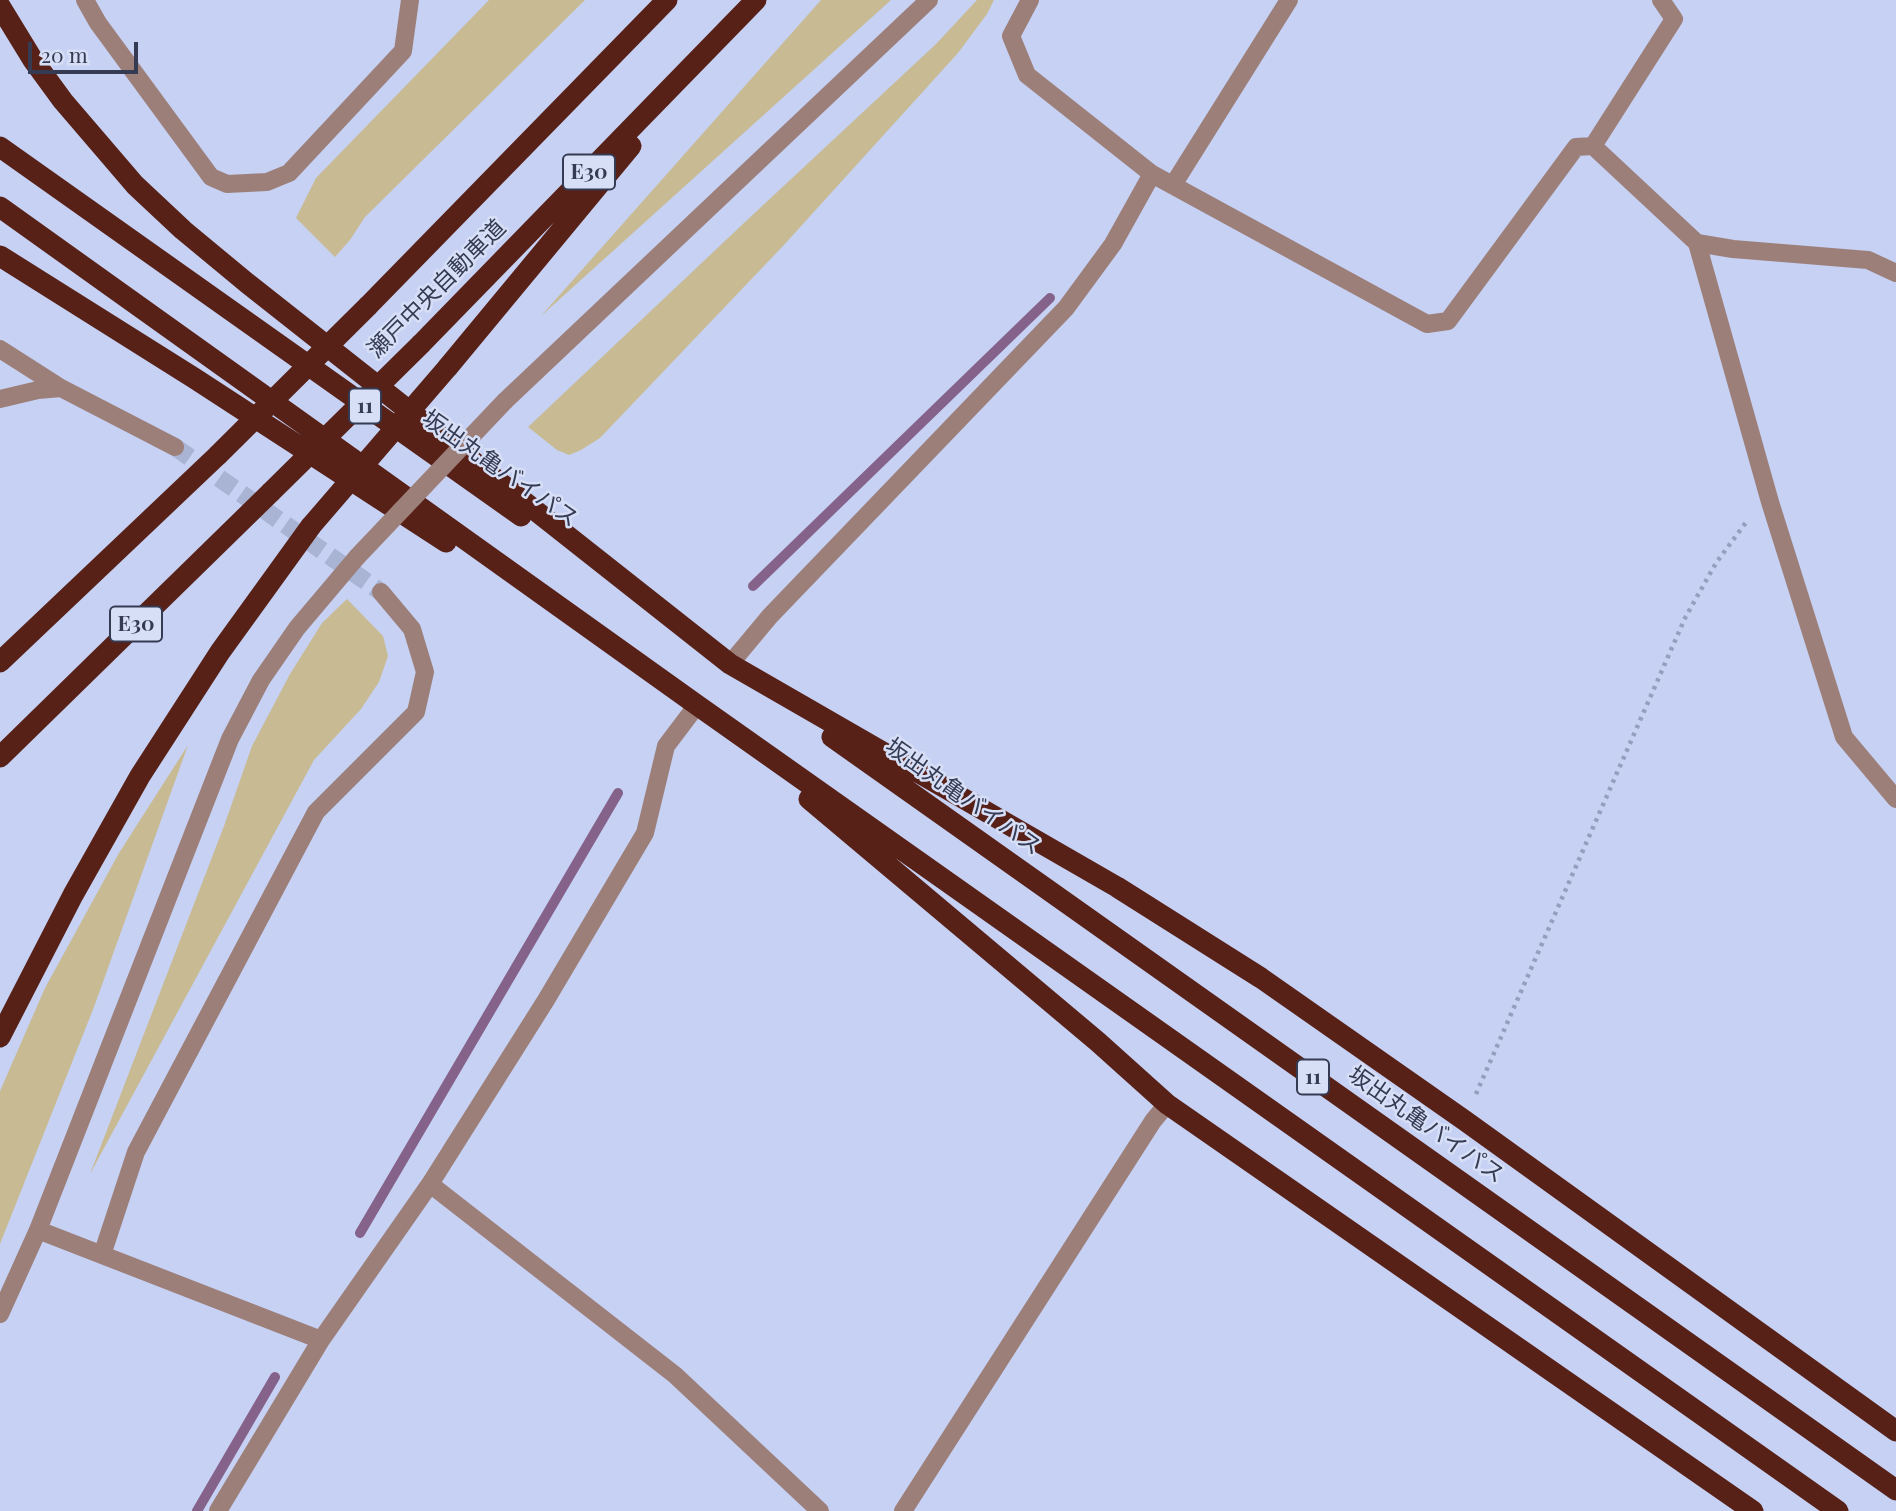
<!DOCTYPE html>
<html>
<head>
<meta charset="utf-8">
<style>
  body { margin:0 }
  #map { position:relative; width:1896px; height:1511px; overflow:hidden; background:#c6d1f4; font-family:"Playfair Display",serif }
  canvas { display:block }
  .scale { position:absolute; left:28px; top:42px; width:110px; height:32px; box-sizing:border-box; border:4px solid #343b53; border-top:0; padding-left:9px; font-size:21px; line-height:24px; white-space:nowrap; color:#343b53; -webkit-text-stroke:5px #d7dff7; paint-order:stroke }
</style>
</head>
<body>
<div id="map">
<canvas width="1896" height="1511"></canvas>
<div class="scale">20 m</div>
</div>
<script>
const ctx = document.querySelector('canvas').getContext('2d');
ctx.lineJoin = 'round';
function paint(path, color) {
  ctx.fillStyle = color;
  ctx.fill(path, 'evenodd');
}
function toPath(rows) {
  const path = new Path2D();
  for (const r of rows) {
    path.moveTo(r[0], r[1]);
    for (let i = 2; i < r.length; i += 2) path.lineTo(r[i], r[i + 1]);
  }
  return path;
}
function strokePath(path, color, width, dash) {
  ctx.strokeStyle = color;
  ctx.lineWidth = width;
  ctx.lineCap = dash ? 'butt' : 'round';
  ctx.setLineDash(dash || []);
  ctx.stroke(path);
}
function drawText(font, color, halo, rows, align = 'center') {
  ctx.font = font + ' "Playfair Display","Noto Sans JP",serif';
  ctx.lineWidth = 5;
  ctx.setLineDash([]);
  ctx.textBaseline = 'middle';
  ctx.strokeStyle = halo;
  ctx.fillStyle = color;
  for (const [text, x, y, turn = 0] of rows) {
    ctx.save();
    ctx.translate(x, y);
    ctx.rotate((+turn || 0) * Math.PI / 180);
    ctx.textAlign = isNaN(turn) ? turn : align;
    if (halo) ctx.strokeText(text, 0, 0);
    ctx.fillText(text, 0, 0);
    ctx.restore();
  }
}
const green = toPath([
  [489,0,585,0,365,217,350,240,335,257,296,218,316,178],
  [821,0,891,0,541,316],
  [977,0,994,0,987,14,958,53,783,246,600,438,581,450,569,455,557,450,528,427,745,222,936,44],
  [347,599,383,636,388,656,379,682,361,709,314,760,90,1174,224,826,252,746,290,674,322,623],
  [188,745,94,1007,0,1244,0,1091,45,988,119,853]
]);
const stream = toPath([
  [753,586,1050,298],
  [360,1233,618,793],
  [197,1511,275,1377]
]);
const minorTunnel = toPath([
  [175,447,381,592]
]);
const path = toPath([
  [1476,1094,1685,618,1716,563,1747,521]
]);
const minor = toPath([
  [85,0,98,23,211,177,227,184,267,182,289,173,403,51,410,0],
  [1030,0,1011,36,1027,75,1152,174,1427,324,1448,321,1576,147,1593,146,1697,243,1733,249,1868,260,1896,273],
  [1593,146,1674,19,1661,0],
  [1173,185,1289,0],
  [1697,243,1770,502,1844,737,1896,799],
  [0,349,61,388,175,447],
  [0,399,38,390,61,388],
  [505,401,929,0],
  [730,664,770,616,1066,308,1113,244,1152,174],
  [430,1184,675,1375,820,1511],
  [38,1230,321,1340],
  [102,1255,136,1152,316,812,416,712,425,672,412,629,381,592],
  [0,1314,38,1230,230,739,261,680,297,628,357,557],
  [218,1511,321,1340,430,1184,546,1000,645,833,666,746,697,705],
  [903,1511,1153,1121,1167,1104]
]);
const highway = toPath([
  [0,6,33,60,63,101,135,185,183,230,247,283,730,664,1117,887,1261,978,1464,1120,1896,1431],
  [0,147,521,516],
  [0,207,697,705,1838,1511],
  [0,256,194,378,446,542],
  [368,306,667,0],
  [421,344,756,0],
  [448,367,631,146],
  [0,662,218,455],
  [832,737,1896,1490],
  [0,757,271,492],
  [809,799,1098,1042,1167,1104,1753,1511],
  [0,1037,73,895,140,776,220,652,311,526]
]);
const minorBridge = toPath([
  [357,557,505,401]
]);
const highwayBridge = toPath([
  [218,455,368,306],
  [271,492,421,344],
  [311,526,448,367]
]);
const shields = [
  [589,172,52],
  [365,406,32],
  [136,624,52],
  [1313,1077,32]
];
const shieldNames = [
  ["E30",589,172],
  ["11",365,406],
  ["E30",136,624],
  ["11",1313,1077]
];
const streetNames = [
  ["瀬戸中央自動車道",437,289,-45],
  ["坂出丸亀バイパス",500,469,35],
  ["坂出丸亀バイパス",963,797,35],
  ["坂出丸亀バイパス",1426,1125,35]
];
paint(green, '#c8bb93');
strokePath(stream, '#85628a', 10);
strokePath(minorTunnel, '#a9b3d4', 18, [18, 9]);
strokePath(path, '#949ebd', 4.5, [3.5, 5]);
strokePath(minor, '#9d7f79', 18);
strokePath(highway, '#582117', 21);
strokePath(minorBridge, '#9d7f79', 18);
strokePath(highwayBridge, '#582117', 21);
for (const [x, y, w] of shields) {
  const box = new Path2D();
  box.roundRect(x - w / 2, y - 17.5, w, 35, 5);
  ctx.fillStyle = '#d7dff7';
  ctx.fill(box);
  strokePath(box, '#343b53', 2);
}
drawText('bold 21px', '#343b53', null, shieldNames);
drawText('23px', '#343b53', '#d7dff7', streetNames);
</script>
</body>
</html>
